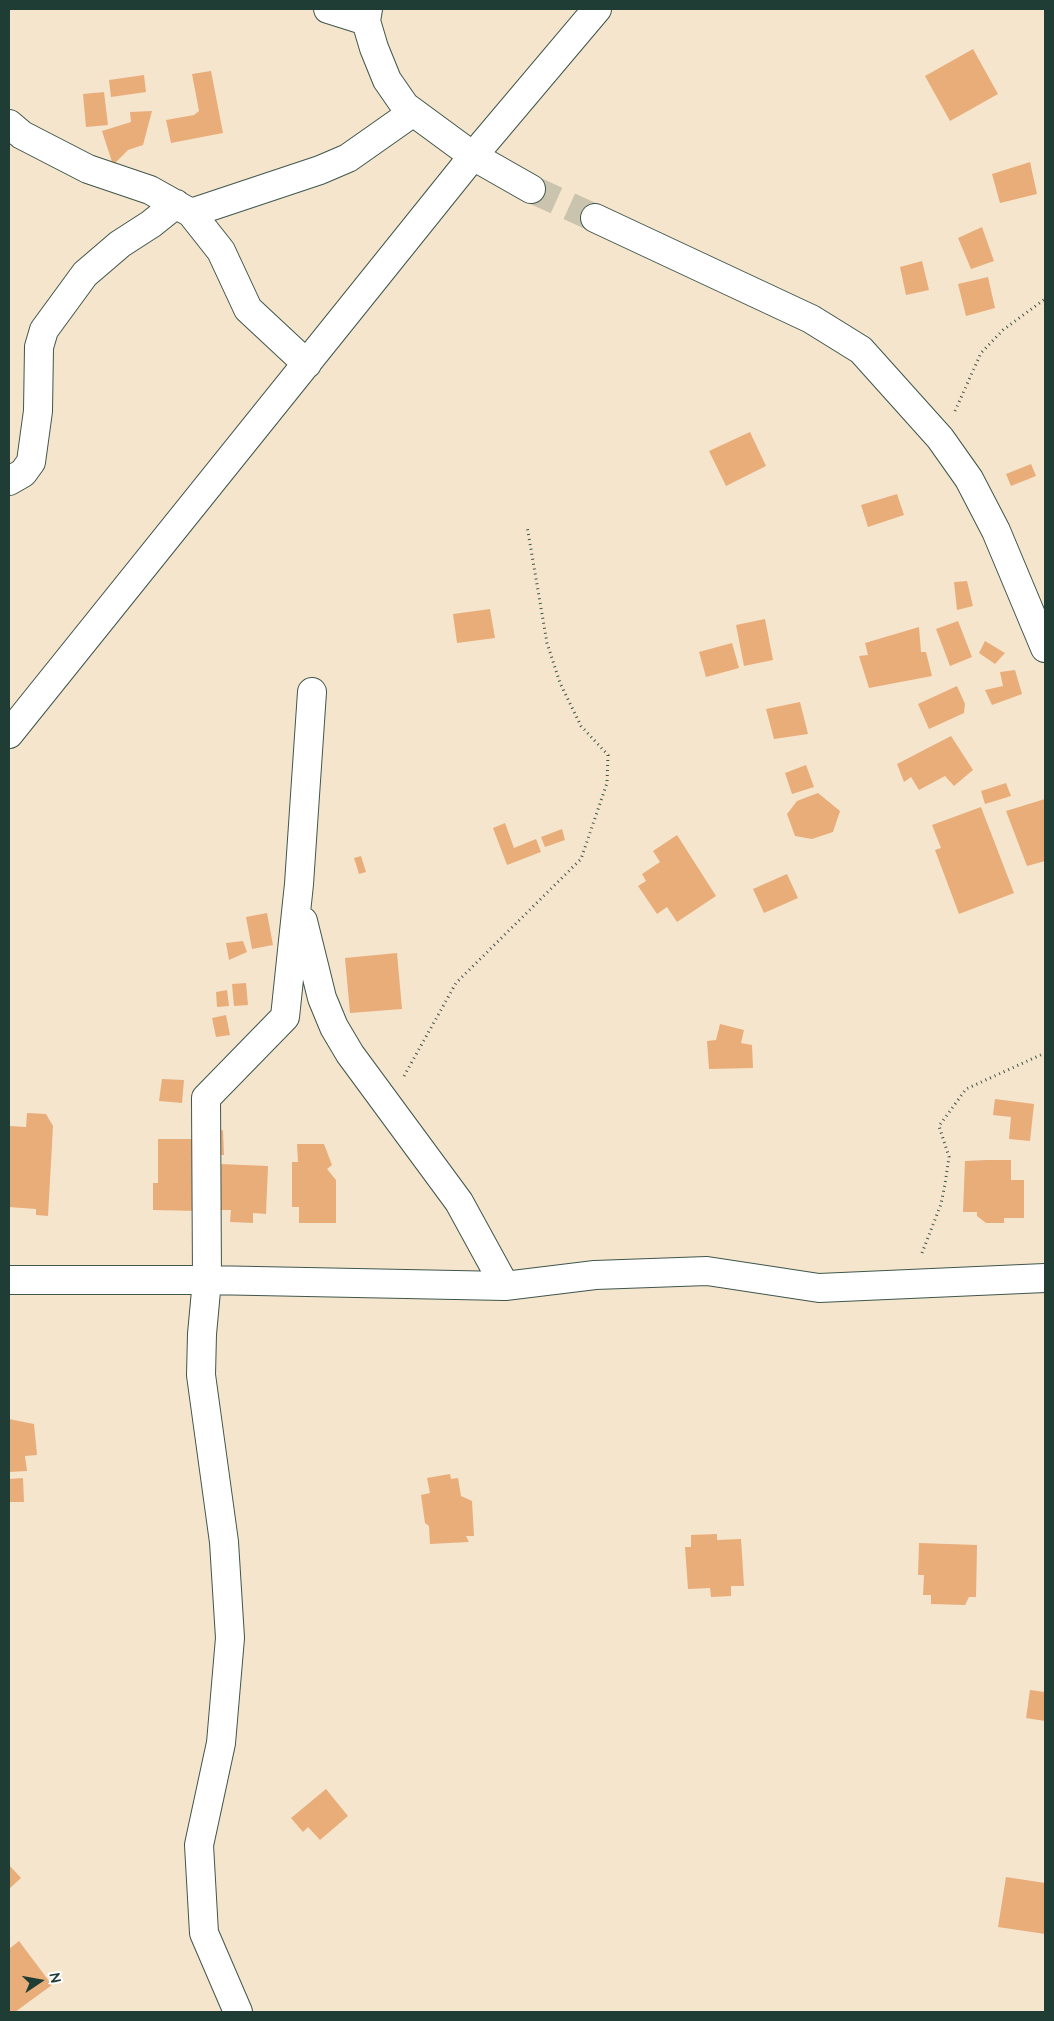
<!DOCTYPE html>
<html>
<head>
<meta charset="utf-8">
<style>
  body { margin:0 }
  #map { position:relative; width:1054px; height:2021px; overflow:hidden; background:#f5e5cd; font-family:"Architects Daughter",sans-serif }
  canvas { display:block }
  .frame { position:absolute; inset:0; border:10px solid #1f3d34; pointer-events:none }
  .north { position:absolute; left:15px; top:1956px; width:50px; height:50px; -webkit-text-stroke:4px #fff; paint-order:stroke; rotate:78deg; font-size:14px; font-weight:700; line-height:20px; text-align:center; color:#1f3d34 }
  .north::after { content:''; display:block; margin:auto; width:18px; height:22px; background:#1f3d34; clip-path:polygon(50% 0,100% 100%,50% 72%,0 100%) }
</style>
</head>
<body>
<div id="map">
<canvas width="1054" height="2021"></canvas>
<div class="frame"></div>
<div class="north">N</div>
</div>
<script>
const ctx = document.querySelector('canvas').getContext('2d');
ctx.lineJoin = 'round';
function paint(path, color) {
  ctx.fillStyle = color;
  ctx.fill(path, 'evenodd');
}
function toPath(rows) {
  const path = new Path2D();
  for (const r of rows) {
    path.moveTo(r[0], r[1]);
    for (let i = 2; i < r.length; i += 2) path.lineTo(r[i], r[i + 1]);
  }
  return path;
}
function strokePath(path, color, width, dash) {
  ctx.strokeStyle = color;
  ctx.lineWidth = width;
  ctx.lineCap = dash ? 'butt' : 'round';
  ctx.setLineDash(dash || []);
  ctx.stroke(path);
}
const building = toPath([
  [973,49,998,94,950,121,925,76],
  [211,71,223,133,171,143,166,120,194,115,199,111,192,74],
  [144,75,146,92,111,97,109,80],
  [104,92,108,125,86,127,83,94],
  [152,111,143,145,128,150,113,165,102,131,131,122,130,112],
  [1030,162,1037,194,1000,203,992,174],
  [982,227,994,261,971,269,958,238],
  [922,261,929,290,906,295,900,267],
  [988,277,995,308,966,316,958,284],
  [750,432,766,466,726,486,709,451],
  [1031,464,1036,476,1011,486,1006,474],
  [897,494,904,515,868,527,861,505],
  [967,581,973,606,957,610,954,582],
  [490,609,495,638,457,643,453,614],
  [765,619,773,660,744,666,736,625],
  [958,621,972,657,950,666,936,629],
  [919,627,921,652,926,652,932,676,869,688,859,656,868,655,865,643],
  [985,641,1005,653,995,664,979,653],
  [732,643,739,668,706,677,699,652],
  [1015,670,1022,694,992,705,985,690,1003,686,1000,672],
  [957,686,965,704,964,713,929,729,918,704],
  [800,702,808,734,774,739,766,709],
  [951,736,973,770,954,786,945,776,919,790,911,777,904,782,897,764],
  [806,765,814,787,792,794,785,773],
  [1006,783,1011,796,985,804,981,791],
  [818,793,840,811,833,832,812,839,795,836,787,814,797,801],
  [1045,799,1045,861,1027,866,1006,811],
  [981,807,1014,893,959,914,935,850,941,848,932,825],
  [505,823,514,848,536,839,541,852,507,865,493,828],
  [562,829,565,840,545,847,541,837],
  [677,835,716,896,677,922,667,907,657,914,638,886,646,881,642,874,660,862,653,851],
  [361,856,366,872,359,874,354,858],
  [787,874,798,898,764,913,753,889],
  [267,913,273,945,252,949,246,917],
  [243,941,247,952,229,960,226,943],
  [397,953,402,1009,350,1013,345,958],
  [246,983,248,1005,234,1006,232,984],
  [227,990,229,1006,217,1007,216,992],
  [226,1015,230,1035,216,1037,212,1018],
  [720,1024,744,1030,741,1043,752,1045,753,1068,709,1069,707,1041,716,1040],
  [162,1079,184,1080,182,1103,159,1101],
  [995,1099,1034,1104,1030,1141,1009,1139,1011,1117,993,1115],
  [27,1113,46,1114,53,1126,48,1216,36,1215,36,1209,9,1207,9,1126,26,1127],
  [223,1130,224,1155,214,1155,214,1133],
  [158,1139,200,1139,199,1211,153,1210,153,1183,158,1183],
  [297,1144,324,1144,332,1165,327,1169,336,1180,336,1223,299,1223,299,1207,292,1207,292,1162,298,1162],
  [987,1160,1011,1160,1011,1180,1024,1180,1024,1218,1004,1218,1004,1223,986,1223,977,1216,977,1212,963,1212,965,1161],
  [220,1164,268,1166,266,1214,253,1213,253,1223,230,1222,231,1210,218,1210],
  [9,1419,34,1424,37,1455,25,1456,27,1471,9,1472],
  [450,1474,451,1479,458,1478,461,1496,472,1501,474,1536,466,1536,469,1542,430,1544,429,1526,425,1523,421,1495,430,1493,427,1478],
  [23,1478,24,1502,9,1502,9,1479],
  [717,1534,717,1540,741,1539,744,1586,731,1586,731,1596,711,1597,710,1588,688,1589,685,1547,691,1547,691,1535],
  [919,1543,977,1545,976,1597,969,1597,965,1605,931,1604,931,1595,923,1595,924,1575,918,1575],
  [1030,1690,1045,1692,1045,1721,1026,1718],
  [326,1789,348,1816,320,1840,308,1827,303,1832,291,1818],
  [9,1865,21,1878,9,1889],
  [1006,1877,1045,1883,1045,1934,998,1927],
  [19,1941,52,1985,15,2012,9,2012,9,1949]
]);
const minorTunnel = toPath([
  [531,189,595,218]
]);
const path = toPath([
  [955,411,981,353,1003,330,1045,299],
  [404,1076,456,983,581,859,607,783,608,755,581,726,560,683,547,643,527,526],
  [922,1253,941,1204,945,1184,949,1157,939,1126,966,1089,1045,1053]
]);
const minor = toPath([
  [328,9,366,21],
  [368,9,366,21,374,48,387,80,405,106,473,156,531,189],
  [9,124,22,135,88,169,150,190,191,213,221,251,248,309,307,364],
  [191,213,320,170,348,158,412,113],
  [595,218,811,319,861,350,940,438,969,479,996,531,1045,648],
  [9,481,23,473,31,462,38,411,39,347,44,330,85,274,120,244,151,224,176,204],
  [9,734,473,156,597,9],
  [303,921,322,998,334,1027,350,1054,459,1202,505,1286],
  [9,1280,207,1280,505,1286,595,1275,707,1271,819,1288,1045,1278],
  [238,2012,204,1933,199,1845,221,1743,230,1638,224,1542,201,1375,202,1334,207,1280,206,1098,285,1017,299,884,312,692]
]);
paint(building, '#e9ad7a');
strokePath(minorTunnel, '#cac3ae', 28, [28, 14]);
strokePath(minor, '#3f564b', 30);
strokePath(path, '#3f564b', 3, [1, 4]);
strokePath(minor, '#fff', 28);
</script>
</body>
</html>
